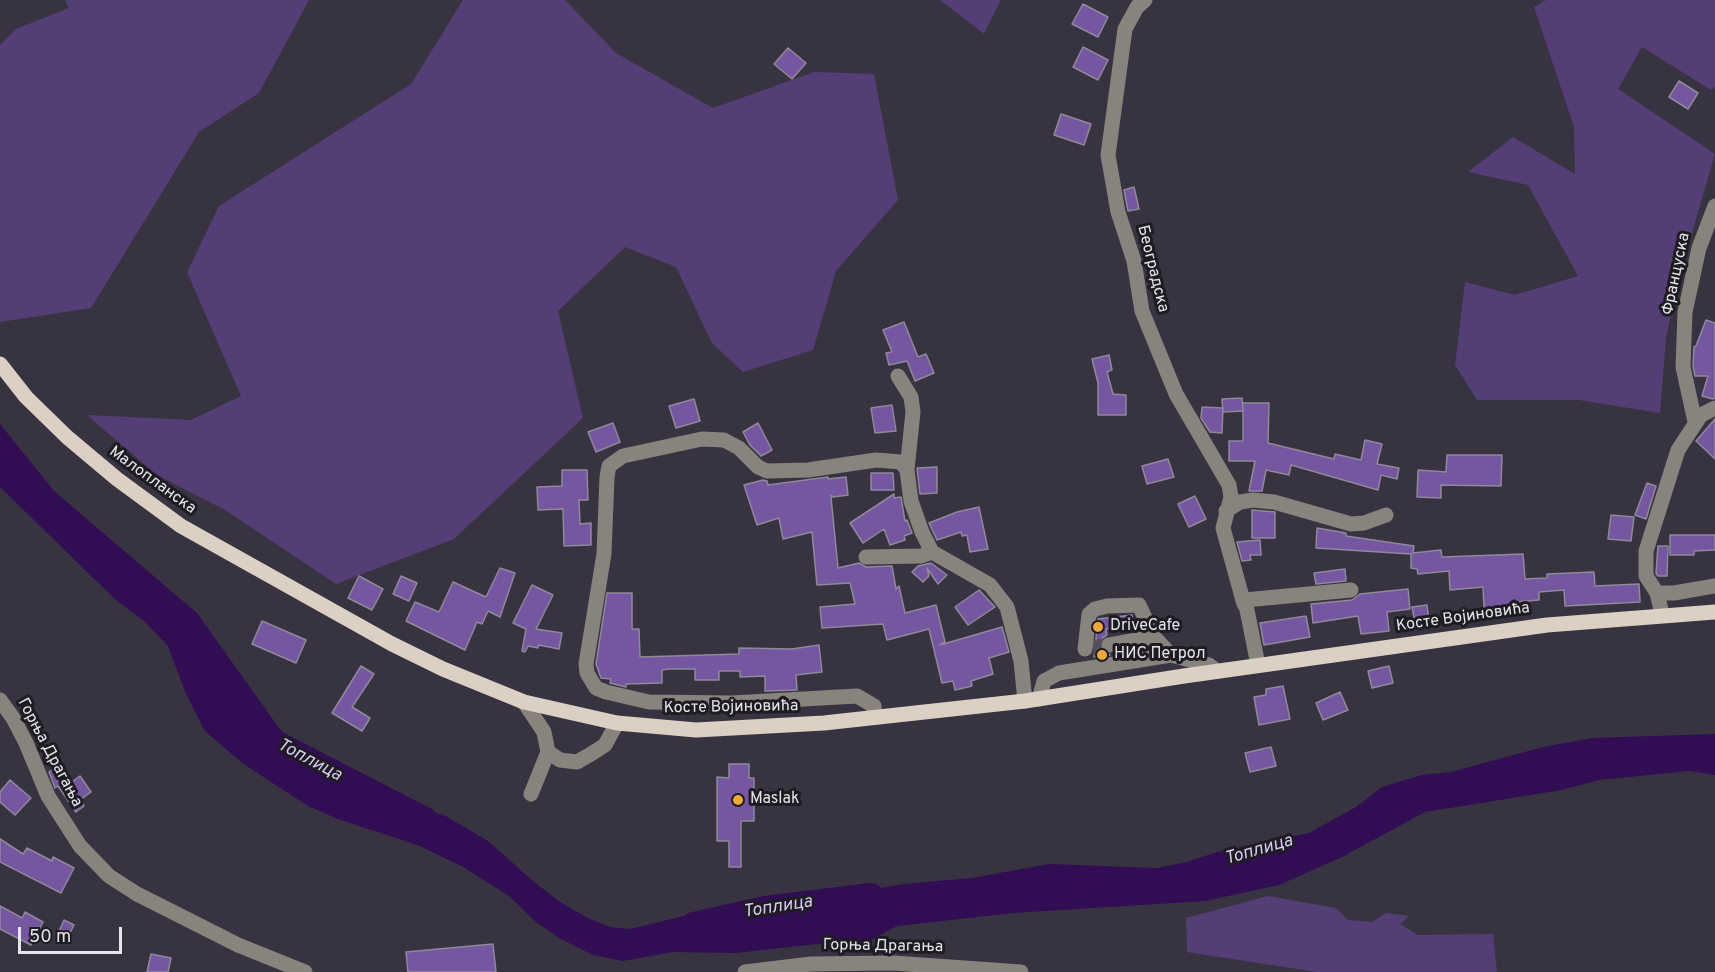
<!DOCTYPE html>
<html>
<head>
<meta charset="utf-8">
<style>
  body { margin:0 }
  #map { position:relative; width:1715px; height:972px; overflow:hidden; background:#383341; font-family:Overpass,sans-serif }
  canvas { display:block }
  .scale { position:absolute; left:18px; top:927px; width:104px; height:27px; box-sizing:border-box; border:3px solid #e7e4ed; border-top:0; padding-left:8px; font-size:18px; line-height:21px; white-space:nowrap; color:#e7e4ed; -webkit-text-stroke:4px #1e1c22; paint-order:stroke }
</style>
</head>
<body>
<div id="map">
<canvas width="1715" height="972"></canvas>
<div class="scale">50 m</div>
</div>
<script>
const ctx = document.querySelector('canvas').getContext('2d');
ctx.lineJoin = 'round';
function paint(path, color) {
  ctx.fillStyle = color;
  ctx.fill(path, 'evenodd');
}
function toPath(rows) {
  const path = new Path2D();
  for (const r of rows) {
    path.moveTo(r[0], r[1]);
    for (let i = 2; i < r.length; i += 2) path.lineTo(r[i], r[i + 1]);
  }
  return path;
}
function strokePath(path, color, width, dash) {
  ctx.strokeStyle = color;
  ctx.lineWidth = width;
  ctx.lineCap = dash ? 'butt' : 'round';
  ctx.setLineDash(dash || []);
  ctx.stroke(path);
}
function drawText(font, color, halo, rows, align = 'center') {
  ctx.font = font + ' Overpass,sans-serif';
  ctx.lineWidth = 6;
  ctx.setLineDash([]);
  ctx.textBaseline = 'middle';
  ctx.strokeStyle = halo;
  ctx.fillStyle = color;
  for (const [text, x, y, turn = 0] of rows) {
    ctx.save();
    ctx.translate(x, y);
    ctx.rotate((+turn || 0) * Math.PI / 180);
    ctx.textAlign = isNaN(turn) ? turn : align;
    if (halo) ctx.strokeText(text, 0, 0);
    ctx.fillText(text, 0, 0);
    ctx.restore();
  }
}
const green = toPath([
  [65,0,309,0,259,93,199,132,91,308,0,322,0,45,16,29,69,8],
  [463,0,565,0,616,53,713,108,814,72,874,74,898,200,836,271,813,350,743,372,712,343,676,267,625,247,558,311,583,418,454,539,336,584,225,510,157,475,87,415,191,420,241,396,187,272,219,206,411,84],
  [940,0,1001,0,984,34],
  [1546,0,1715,0,1715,87,1711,90,1642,47,1618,89,1715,154,1679,277,1666,338,1660,413,1579,400,1477,400,1455,365,1465,282,1515,295,1578,276,1528,185,1468,172,1513,137,1575,174,1574,127,1534,7],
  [1268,896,1336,908,1348,920,1372,922,1386,913,1409,916,1400,924,1418,935,1493,934,1497,972,1317,972,1187,952,1186,918]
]);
const water = toPath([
  [0,424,54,491,197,613,279,728,326,777,365,797,444,815,488,841,533,881,560,902,588,918,610,927,630,929,704,911,733,919,772,915,823,905,858,892,904,884,972,878,1049,864,1156,868,1187,862,1217,852,1309,833,1356,807,1382,787,1422,775,1451,772,1543,747,1592,738,1715,734,1715,775,1689,771,1599,780,1562,790,1425,812,1342,857,1279,885,1205,901,1013,913,897,926,865,943,817,944,736,953,673,952,623,961,593,955,559,938,536,922,509,896,463,867,420,846,338,819,308,806,242,763,204,730,186,694,168,646,144,621,116,600,0,487]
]);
const river = toPath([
  [281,746,425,820],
  [694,925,765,909,871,896]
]);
const building = toPath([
  [1083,4,1108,17,1098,37,1072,24,1083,4],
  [1083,47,1108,60,1098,80,1073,67,1083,47],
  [788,48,806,63,792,79,774,64,788,48],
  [1679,81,1698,93,1688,109,1669,97,1679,81],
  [1061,114,1091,124,1084,145,1054,135,1061,114],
  [1134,187,1139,209,1128,211,1124,190,1134,187],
  [1706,320,1715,323,1715,398,1713,399,1702,396,1708,376,1695,376,1693,366,1694,347,1696,346,1706,320],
  [904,322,918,357,926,354,934,373,915,381,907,361,889,365,886,353,892,352,883,330,904,322],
  [1109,355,1112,370,1107,372,1113,394,1126,395,1126,415,1098,415,1098,383,1092,359,1109,355],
  [1242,398,1243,411,1223,412,1222,399,1242,398],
  [694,399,700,421,676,428,669,406,694,399],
  [1243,403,1269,403,1268,443,1334,459,1335,454,1361,460,1365,440,1382,444,1377,464,1399,468,1397,479,1381,475,1378,490,1291,465,1289,475,1266,470,1262,491,1249,491,1255,461,1229,461,1229,441,1243,441,1243,403],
  [892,405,896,431,875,433,871,408,892,405],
  [1202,407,1223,408,1222,433,1210,432,1201,418,1202,407],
  [1715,419,1715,459,1696,441,1715,419],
  [613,423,620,442,596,452,588,432,613,423],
  [758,423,772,450,761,456,750,445,743,432,758,423],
  [1447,455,1502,455,1501,486,1441,485,1441,498,1417,497,1418,470,1446,472,1447,455],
  [1168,459,1174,477,1147,484,1142,466,1168,459],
  [937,467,937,493,920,494,917,468,937,467],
  [562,470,587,470,588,500,579,500,580,524,591,523,591,545,564,546,563,509,538,510,537,487,562,486,562,470],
  [871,473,893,473,894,490,871,490,871,473],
  [828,477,828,479,846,477,848,495,833,497,831,495,831,497,838,568,859,563,866,567,892,566,896,589,899,586,905,613,936,605,945,642,940,645,1002,627,1009,652,989,658,993,674,971,681,972,686,955,690,953,681,942,683,929,629,887,640,883,624,822,628,820,607,855,604,850,583,817,585,812,532,783,539,779,518,757,525,744,485,763,480,767,481,768,485,828,477],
  [1647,483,1656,486,1646,519,1635,515,1647,483],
  [894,494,894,498,901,497,905,521,907,520,912,533,904,536,905,540,890,545,884,529,863,543,850,523,894,494],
  [1195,496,1206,519,1189,527,1178,504,1195,496],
  [979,507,988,549,970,552,967,535,962,536,961,532,937,540,929,523,957,512,979,507],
  [1252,510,1275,512,1275,538,1252,538,1252,510],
  [1611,515,1634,517,1631,541,1608,539,1611,515],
  [1317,528,1346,533,1346,536,1414,546,1413,553,1441,550,1442,557,1523,554,1525,579,1547,578,1547,574,1594,572,1595,586,1639,584,1640,602,1565,606,1564,590,1539,592,1539,600,1514,602,1514,606,1484,608,1483,587,1450,590,1449,571,1418,574,1417,569,1411,568,1411,554,1316,548,1317,528],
  [1670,535,1715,535,1715,550,1694,551,1694,555,1670,555,1670,535],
  [1260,540,1261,555,1250,555,1251,560,1242,561,1237,542,1260,540],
  [1658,546,1668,546,1667,576,1658,576,1656,573,1658,546],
  [931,563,947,575,938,584,927,568,929,576,923,582,912,572,918,566,931,563],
  [500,568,515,573,500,617,488,611,482,624,477,622,465,650,406,621,415,602,439,612,453,582,486,597,500,568],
  [1345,569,1346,581,1316,584,1314,573,1345,569],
  [359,576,383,589,372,610,348,598,359,576],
  [401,576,417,583,409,601,393,594,401,576],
  [532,585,553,595,536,629,562,633,559,649,539,645,538,648,528,646,525,652,522,651,526,629,513,623,532,585],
  [1408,589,1410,609,1387,612,1389,631,1361,634,1358,616,1313,623,1311,604,1352,600,1360,594,1408,589],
  [979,590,995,607,968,625,955,607,979,590],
  [607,593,632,593,632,629,639,629,640,657,739,654,739,648,792,649,819,645,822,672,796,675,797,690,765,691,765,676,740,677,740,671,719,671,719,680,695,680,695,669,669,669,662,670,662,683,626,684,626,687,610,683,611,679,601,678,596,664,607,593],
  [1427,605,1429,621,1415,623,1412,607,1427,605],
  [1132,615,1133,625,1106,629,1107,635,1102,638,1099,646,1102,652,1110,655,1094,657,1098,619,1132,615],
  [1306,616,1310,637,1264,645,1260,623,1306,616],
  [262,621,306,640,296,663,252,644,262,621],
  [361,666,374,674,352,707,370,718,362,731,332,713,361,666],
  [1389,666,1393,683,1372,688,1368,671,1389,666],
  [1283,686,1290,719,1259,725,1254,697,1266,695,1266,689,1283,686],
  [1340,692,1348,710,1323,720,1316,703,1340,692],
  [1271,747,1276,766,1250,772,1245,753,1271,747],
  [729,764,749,764,749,778,754,778,754,821,741,821,741,867,729,867,729,841,717,841,717,777,729,778,729,764],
  [57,766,69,784,80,776,91,792,80,800,84,806,76,812,58,786,55,788,49,772,57,766],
  [10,780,31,798,15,815,0,802,0,792,10,780],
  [0,839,23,854,27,848,52,861,53,857,74,868,61,893,0,862,0,839],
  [0,906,22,918,25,912,43,922,31,945,0,929,0,906],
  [64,920,74,925,66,941,57,936,64,920],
  [493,944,496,972,408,972,406,952,493,944],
  [151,954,171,958,168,972,147,972,151,954]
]);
const minorTunnel = toPath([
  [1093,648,1109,645]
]);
const minor = toPath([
  [1145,0,1137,7,1125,29,1108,155,1118,212,1134,261,1142,311,1176,394,1229,485,1231,497,1223,528,1244,604],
  [898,376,911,397,913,412,907,470,911,501,922,532,932,552,990,585,1007,607,1021,661,1025,701],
  [1695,422,1683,367,1685,312,1699,248,1715,206],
  [1226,511,1240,502,1253,500,1274,502,1351,524,1364,523,1386,515],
  [866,557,921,556,932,552],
  [1657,593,1674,593,1715,586],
  [1662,614,1657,593,1646,576,1646,551,1678,450,1701,415,1715,408],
  [1109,645,1154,637,1171,655],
  [1085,649,1089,614,1095,609,1107,606,1139,605,1154,637],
  [1258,665,1245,600,1351,590],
  [1039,699,1044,681,1059,673,1171,655,1209,665,1217,671],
  [0,700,13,718,26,743,48,796,80,846,109,876,137,894,238,945,305,972],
  [524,702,544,732,548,752,560,760,577,762,591,754,605,745,617,723],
  [875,717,874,706,857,696,732,703,649,702,606,692,596,688,587,673,586,664,604,554,607,477,609,466,623,456,702,439,724,440,739,448,758,467,767,471,808,470,876,460,901,462,907,470],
  [531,794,548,752],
  [745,972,811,964,893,963,1021,972]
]);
const major = toPath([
  [0,364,26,397,67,437,117,479,181,526,392,644,443,669,524,702,617,723,696,730,824,723,1025,701,1184,676,1547,625,1715,612]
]);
const markers = [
  [1098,627,6,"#eda83c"],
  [1102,655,6,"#eda83c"],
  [738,800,6,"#eda83c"]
];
const streetNames = [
  ["Београдска",1152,269,76],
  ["Француска",1677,274,-78],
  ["Малопланска",152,481,36],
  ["Косте Војиновића",1463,618,-8],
  ["Косте Војиновића",731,708,-1],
  ["Горња Драгања",49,753,62],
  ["Горња Драгања",883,947,1]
];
const poiNames = [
  ["DriveCafe",1110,627],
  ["НИС Петрол",1114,655],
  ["Maslak",750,800]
];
const waterNames = [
  ["Топлица",309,761,28],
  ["Топлица",1259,851,-16],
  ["Топлица",778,908,-9]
];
paint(green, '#553e75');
paint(water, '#310d54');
strokePath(river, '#310d54', 26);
paint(building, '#7556a1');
strokePath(building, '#8f899a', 1.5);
strokePath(minorTunnel, '#524e5b', 15, [15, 8]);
strokePath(minor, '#88837d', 15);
strokePath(major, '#dbd0c3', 15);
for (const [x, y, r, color] of markers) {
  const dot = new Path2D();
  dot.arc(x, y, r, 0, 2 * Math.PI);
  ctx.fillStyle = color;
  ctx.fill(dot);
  strokePath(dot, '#1e1c22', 2);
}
drawText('16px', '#e7e4ed', '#1e1c22', streetNames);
drawText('16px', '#e7e4ed', '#1e1c22', poiNames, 'left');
drawText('italic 18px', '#dacbf5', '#1e1c22', waterNames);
</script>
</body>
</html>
